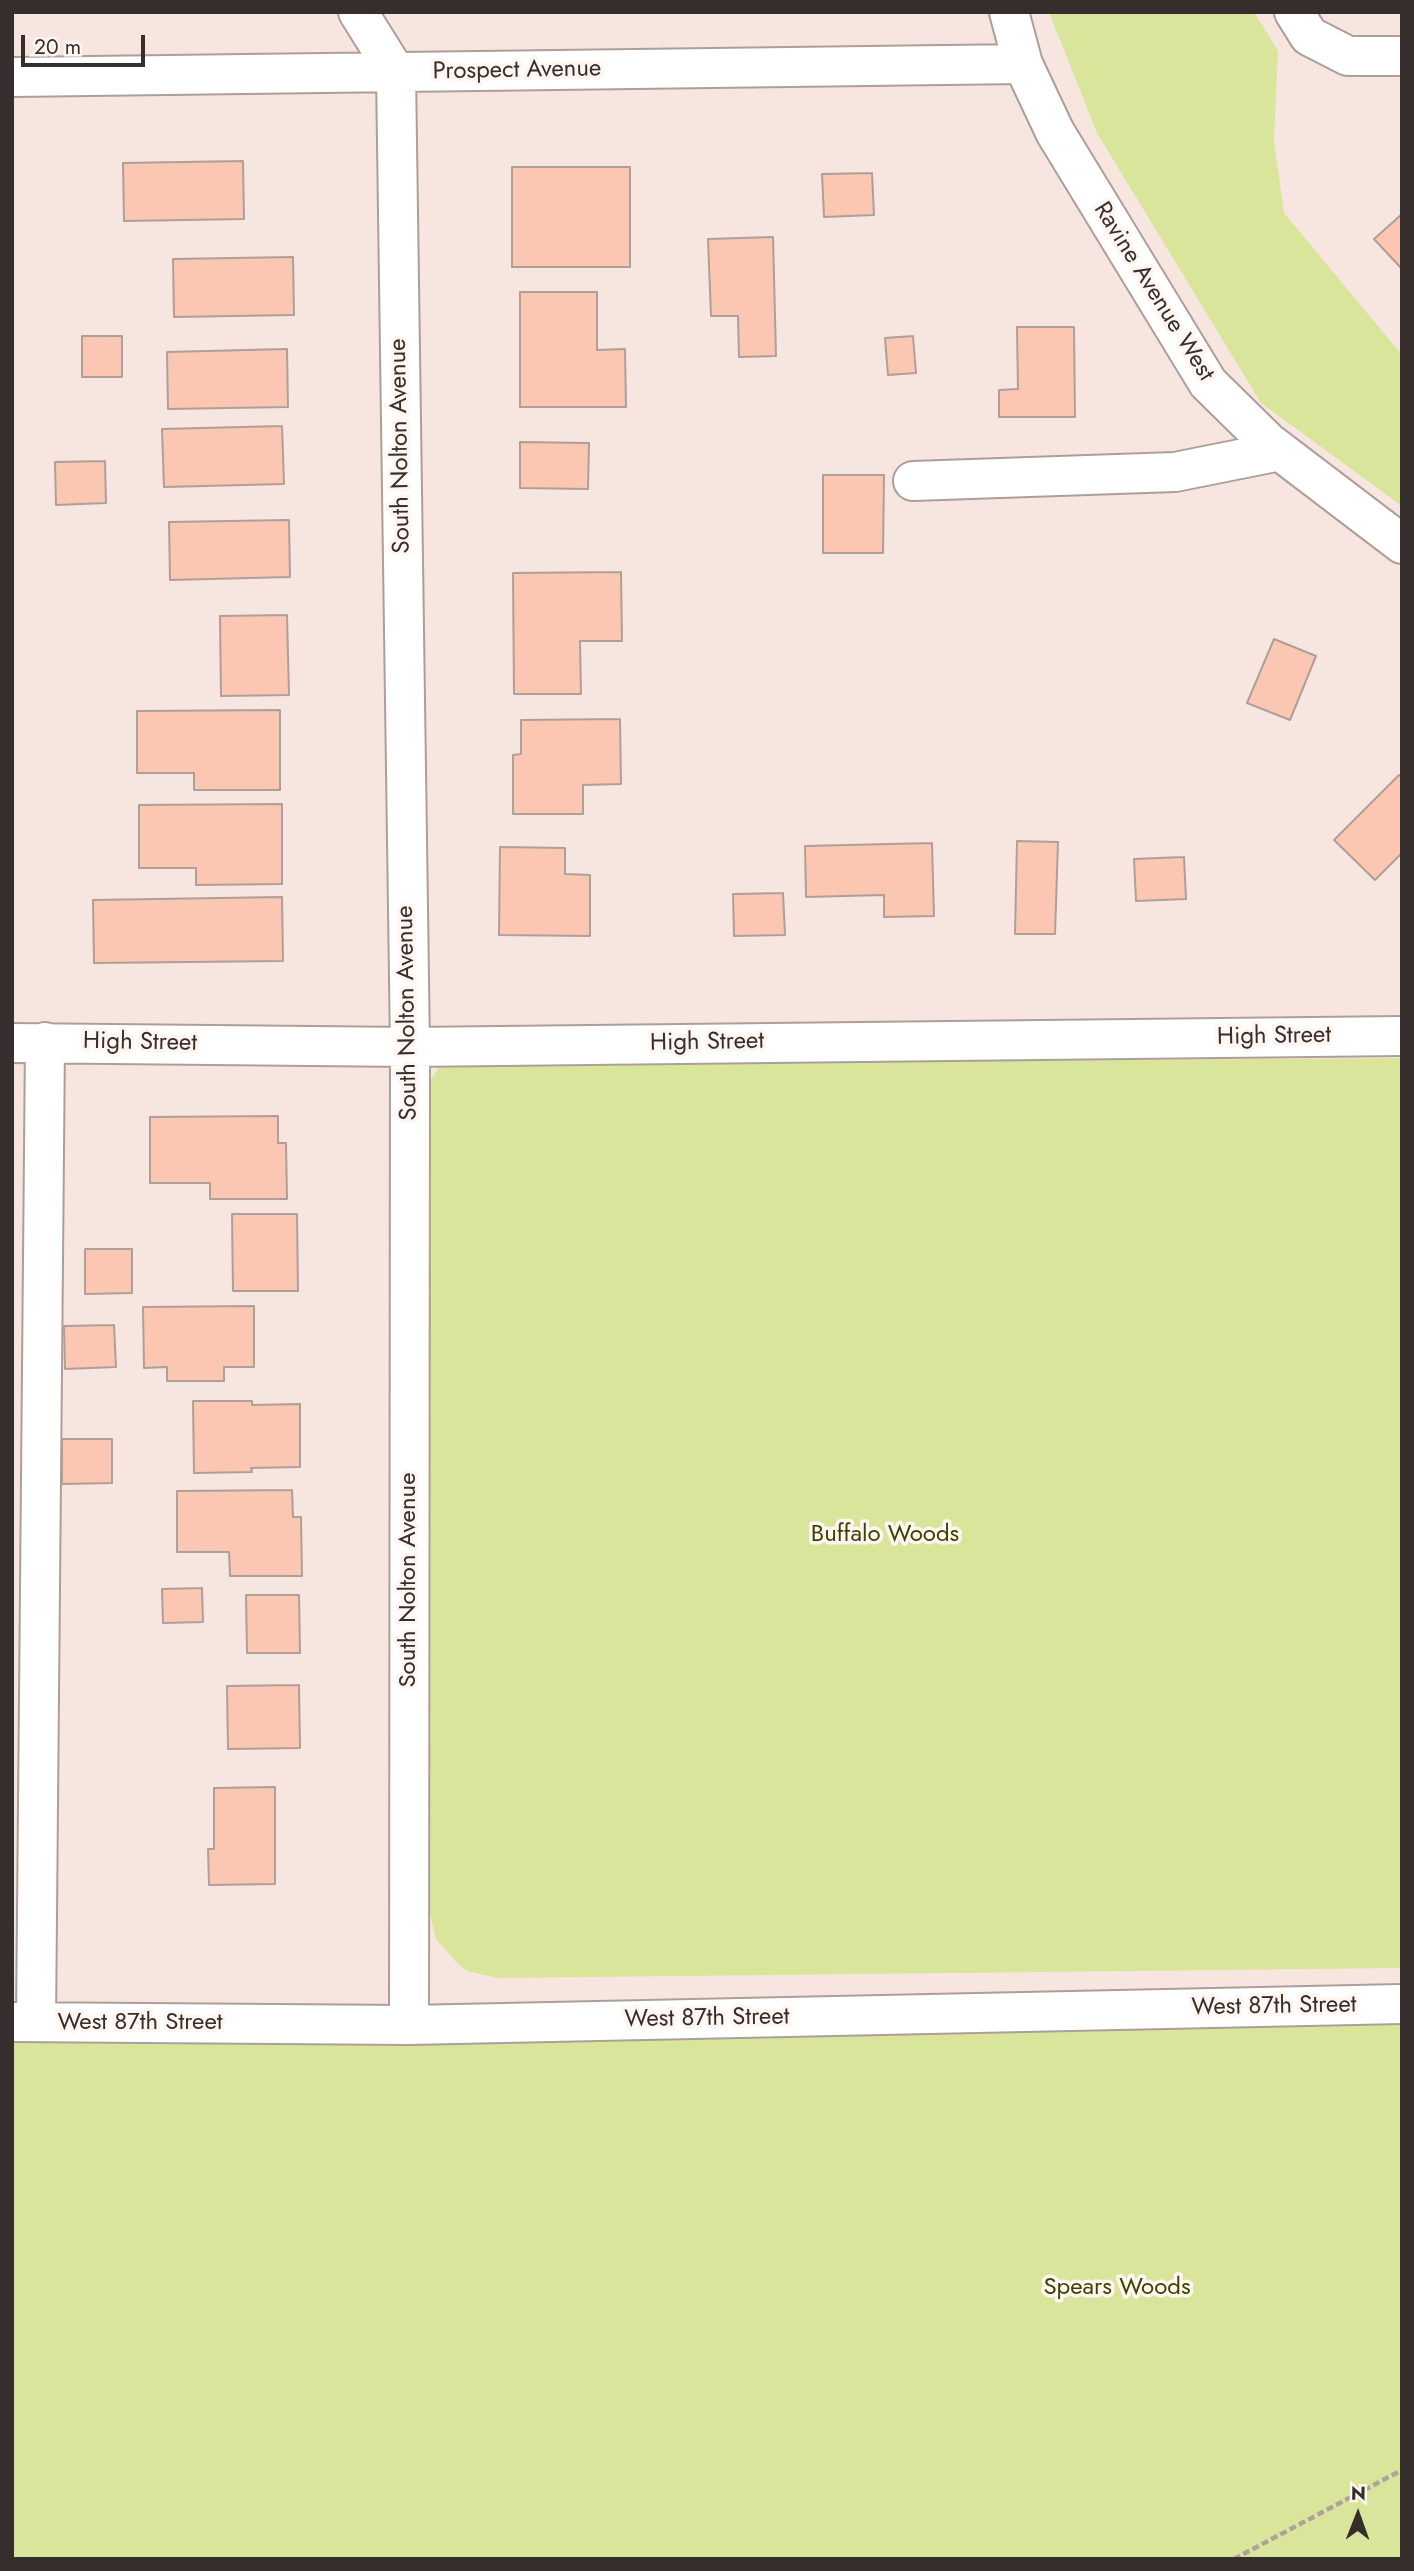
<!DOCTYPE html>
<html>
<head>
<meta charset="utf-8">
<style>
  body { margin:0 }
  #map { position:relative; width:1414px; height:2571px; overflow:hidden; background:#f7e6df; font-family:Jost,sans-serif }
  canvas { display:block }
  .frame { position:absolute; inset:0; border:14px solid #352e2c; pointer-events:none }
  .north { position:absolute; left:1323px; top:2480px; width:70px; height:70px; -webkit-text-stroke:5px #fff5f1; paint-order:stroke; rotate:1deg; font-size:19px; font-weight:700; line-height:28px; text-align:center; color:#352e2c }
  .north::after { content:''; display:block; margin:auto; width:24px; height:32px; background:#352e2c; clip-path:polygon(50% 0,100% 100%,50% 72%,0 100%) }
  .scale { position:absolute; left:21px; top:35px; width:124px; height:32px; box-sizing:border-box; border:4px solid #352e2c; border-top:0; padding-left:9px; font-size:21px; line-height:24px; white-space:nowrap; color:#352e2c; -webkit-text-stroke:5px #fff5f1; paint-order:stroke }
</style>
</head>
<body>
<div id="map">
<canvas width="1414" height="2571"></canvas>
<div class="frame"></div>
<div class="north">N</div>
<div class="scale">20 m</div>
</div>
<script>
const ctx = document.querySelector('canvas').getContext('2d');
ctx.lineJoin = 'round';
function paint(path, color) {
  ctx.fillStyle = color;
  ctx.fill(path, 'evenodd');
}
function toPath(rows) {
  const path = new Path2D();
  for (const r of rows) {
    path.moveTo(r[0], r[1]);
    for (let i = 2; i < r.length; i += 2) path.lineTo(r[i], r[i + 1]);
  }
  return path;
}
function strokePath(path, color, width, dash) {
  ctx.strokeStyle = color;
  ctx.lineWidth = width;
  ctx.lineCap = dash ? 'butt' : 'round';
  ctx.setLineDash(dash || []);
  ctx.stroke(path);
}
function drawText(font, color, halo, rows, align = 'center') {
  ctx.font = font + ' Jost,sans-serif';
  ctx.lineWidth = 7;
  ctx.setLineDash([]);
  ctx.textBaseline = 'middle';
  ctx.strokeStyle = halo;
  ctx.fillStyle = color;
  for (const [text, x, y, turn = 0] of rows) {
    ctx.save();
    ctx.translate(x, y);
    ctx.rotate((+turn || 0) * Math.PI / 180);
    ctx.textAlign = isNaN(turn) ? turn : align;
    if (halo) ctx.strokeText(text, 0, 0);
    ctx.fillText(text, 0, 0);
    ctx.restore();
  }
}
const green = toPath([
  [1049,12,1254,12,1278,51,1274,141,1284,213,1402,355,1402,506,1261,403,1097,133],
  [1402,1058,1402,1968,498,1978,467,1971,456,1962,436,1939,414,1849,423,1090,441,1065],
  [1402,2014,1402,2559,12,2559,12,2036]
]);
const building = toPath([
  [243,161,244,219,124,221,123,163,243,161],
  [512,167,630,167,630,267,512,267,512,167],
  [872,173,874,215,824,217,822,174,872,173],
  [1402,214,1402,269,1374,239,1402,214],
  [773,237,776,356,739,357,738,316,711,316,708,239,773,237],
  [293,257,294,315,174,317,173,259,293,257],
  [520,292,597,292,597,350,625,349,626,407,520,407,520,292],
  [1017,327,1074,327,1075,417,999,417,999,390,1018,389,1017,327],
  [82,336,122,336,122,377,82,377,82,336],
  [913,336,916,373,888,375,885,338,913,336],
  [287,349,288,407,168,409,167,352,287,349],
  [282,426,284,484,164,487,162,429,282,426],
  [520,442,589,443,588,489,520,488,520,442],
  [105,461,106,503,56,505,55,462,105,461],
  [823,475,884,475,883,553,823,553,823,475],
  [289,520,290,577,170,580,169,522,289,520],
  [621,572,622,641,580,641,581,694,514,694,513,573,621,572],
  [287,615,289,695,221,696,220,616,287,615],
  [1274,639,1316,656,1290,720,1247,703,1274,639],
  [280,710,280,790,194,790,194,773,137,773,137,711,280,710],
  [620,719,621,784,583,785,583,814,513,814,513,755,521,754,521,720,620,719],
  [1399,775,1402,777,1402,853,1375,880,1334,840,1399,775],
  [282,804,282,884,196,885,196,868,139,868,139,805,282,804],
  [1017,841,1058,842,1055,934,1015,934,1017,841],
  [932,843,934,916,884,917,884,895,806,897,805,846,932,843],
  [500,847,565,848,565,874,590,875,590,936,499,935,500,847],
  [1184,857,1186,899,1136,901,1134,859,1184,857],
  [783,893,785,935,734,936,733,894,783,893],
  [282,897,283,961,94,963,93,900,282,897],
  [278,1116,278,1143,286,1143,287,1199,210,1199,210,1183,150,1183,150,1117,278,1116],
  [232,1214,297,1214,298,1291,233,1291,232,1214],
  [85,1249,132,1249,132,1293,85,1294,85,1249],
  [254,1306,254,1367,224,1367,224,1381,167,1381,167,1367,144,1368,143,1307,254,1306],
  [114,1325,116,1367,65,1369,64,1326,114,1325],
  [193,1401,252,1401,252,1405,300,1404,300,1467,251,1468,252,1472,194,1473,193,1401],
  [62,1439,112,1439,112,1483,62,1484,62,1439],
  [292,1490,293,1517,301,1517,302,1576,230,1576,229,1552,177,1552,177,1491,292,1490],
  [202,1588,203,1622,163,1623,162,1589,202,1588],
  [246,1595,299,1595,300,1653,247,1653,246,1595],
  [299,1685,300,1748,228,1749,227,1686,299,1685],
  [275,1787,275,1884,209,1885,208,1849,214,1849,214,1788,275,1787]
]);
const path = toPath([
  [1234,2559,1402,2470]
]);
const minor = toPath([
  [358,12,396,73,410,1047,409,2025],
  [1009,12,1023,64,1055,132,1208,383,1268,442,1402,544],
  [1294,12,1309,36,1348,56,1402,56],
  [12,77,1023,64],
  [913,481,1175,472,1280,451],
  [12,1043,410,1047,1402,1036],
  [12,2022,409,2025,1402,2004],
  [36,2022,45,1042]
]);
const streetNames = [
  ["Prospect Avenue",517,71,-1],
  ["Ravine Avenue West",1153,292,58],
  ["South Nolton Avenue",401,446,-91],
  ["South Nolton Avenue",408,1013,-91],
  ["High Street",1274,1037,-1],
  ["High Street",140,1043,1],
  ["High Street",707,1043,-1],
  ["South Nolton Avenue",409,1580,-90],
  ["West 87th Street",1274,2007,-1],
  ["West 87th Street",707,2019,-1],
  ["West 87th Street",140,2023]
];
const parkNames = [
  ["Buffalo Woods",885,1535],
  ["Spears Woods",1117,2288]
];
paint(green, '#d8e59a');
paint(building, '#fbc7b3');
strokePath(building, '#ae9f99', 2);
strokePath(minor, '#ae9e98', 42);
strokePath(path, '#afa29c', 4.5, [7, 3.5]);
strokePath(minor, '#fff', 38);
drawText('24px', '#352e2c', '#fff5f1', streetNames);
drawText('24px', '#3c4300', '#fff5f1', parkNames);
</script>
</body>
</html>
